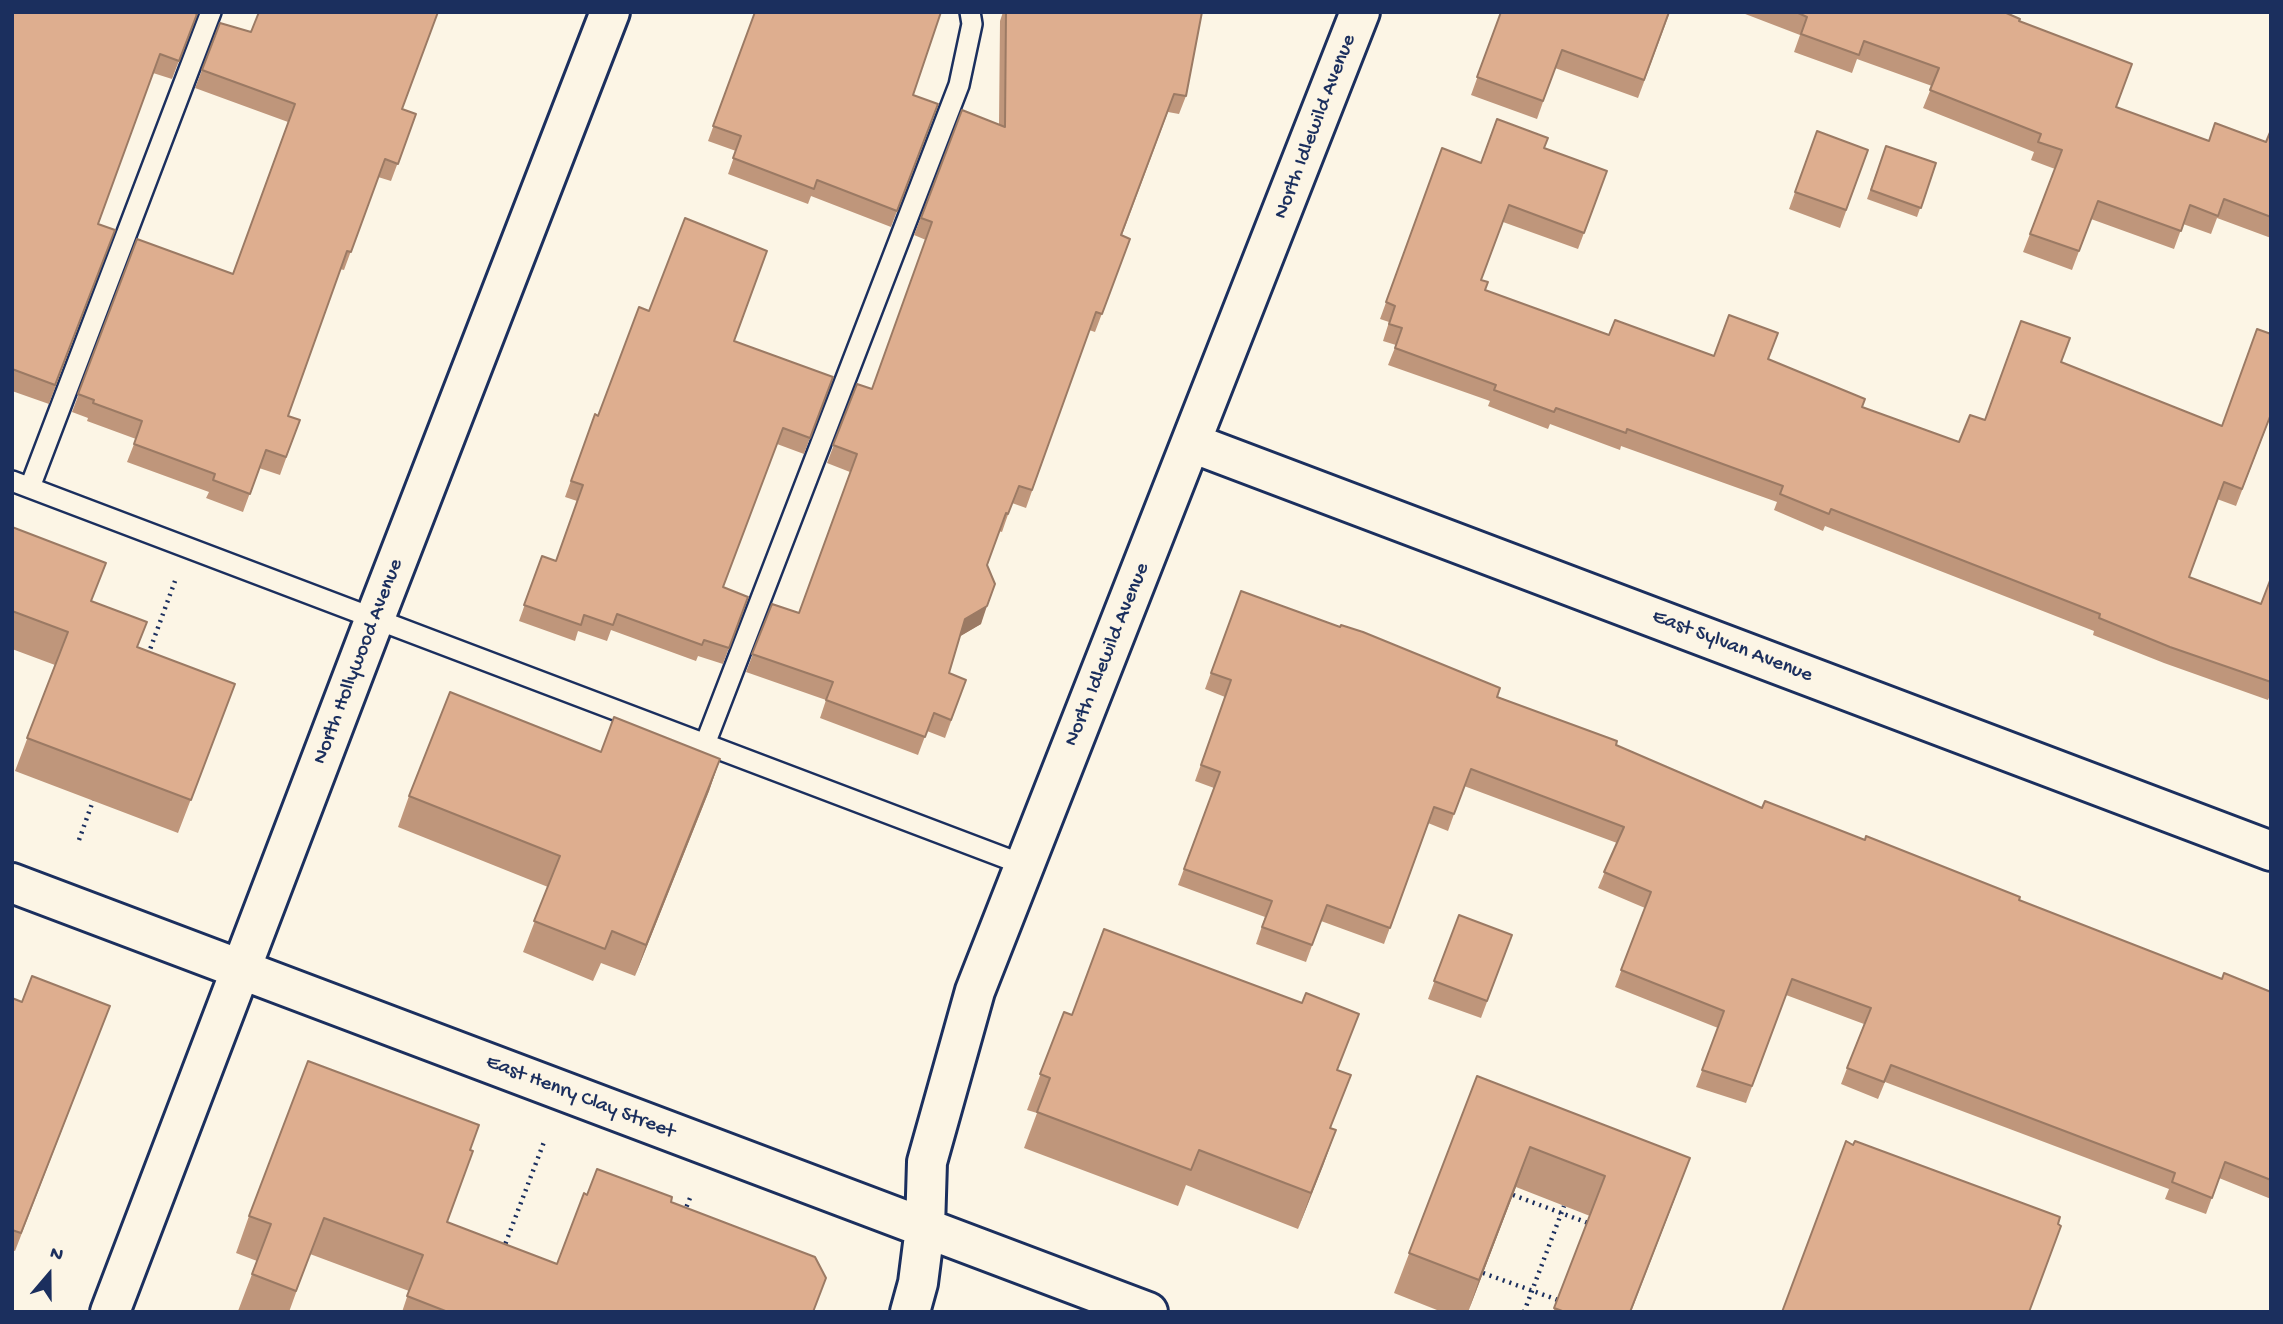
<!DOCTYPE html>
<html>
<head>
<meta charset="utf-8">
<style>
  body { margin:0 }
  #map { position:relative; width:2283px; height:1324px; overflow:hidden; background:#fcf5e5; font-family:"Gochi Hand",sans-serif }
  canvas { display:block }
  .frame { position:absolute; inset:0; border:14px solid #1b2f5e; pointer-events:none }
  .north { position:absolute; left:14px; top:1240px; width:70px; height:70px; -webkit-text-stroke:5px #fcf5e5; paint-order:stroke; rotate:20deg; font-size:19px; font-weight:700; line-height:28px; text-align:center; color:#1b2f5e }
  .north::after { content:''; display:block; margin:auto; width:24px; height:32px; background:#1b2f5e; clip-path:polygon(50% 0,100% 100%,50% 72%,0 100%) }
</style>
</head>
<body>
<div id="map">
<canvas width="2283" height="1324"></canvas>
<div class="frame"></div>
<div class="north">N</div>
</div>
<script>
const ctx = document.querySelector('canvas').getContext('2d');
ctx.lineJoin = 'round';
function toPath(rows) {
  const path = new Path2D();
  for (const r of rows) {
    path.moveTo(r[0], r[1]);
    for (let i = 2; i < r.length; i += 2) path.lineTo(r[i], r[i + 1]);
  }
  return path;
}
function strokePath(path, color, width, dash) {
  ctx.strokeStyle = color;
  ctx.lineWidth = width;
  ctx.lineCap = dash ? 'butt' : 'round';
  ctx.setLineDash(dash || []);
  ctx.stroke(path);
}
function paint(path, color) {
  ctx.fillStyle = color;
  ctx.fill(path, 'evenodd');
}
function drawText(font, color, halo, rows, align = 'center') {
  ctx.font = font + ' "Gochi Hand",sans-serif';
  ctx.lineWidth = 5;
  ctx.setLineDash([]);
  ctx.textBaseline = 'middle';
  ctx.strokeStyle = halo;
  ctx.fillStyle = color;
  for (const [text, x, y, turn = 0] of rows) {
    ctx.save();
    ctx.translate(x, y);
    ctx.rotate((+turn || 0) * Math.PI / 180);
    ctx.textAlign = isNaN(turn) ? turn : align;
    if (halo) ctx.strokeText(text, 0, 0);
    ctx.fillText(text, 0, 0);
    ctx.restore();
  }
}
const path = toPath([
  [148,655,175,581],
  [79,840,94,798],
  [1513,1195,1588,1223],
  [684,1213,690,1198],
  [503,1250,544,1142],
  [1483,1273,1558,1300],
  [1524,1312,1564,1206]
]);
const service = toPath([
  [12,481,1024,865],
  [30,487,211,12],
  [705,744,959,85,972,24,970,12]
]);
const minor = toPath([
  [1192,443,2271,851],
  [12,883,1148,1312],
  [110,1312,375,618,610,12],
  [910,1312,918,1283,925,1228,927,1162,975,991,1360,12]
]);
const wall = toPath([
  [12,12,197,14,172,79,153,73,98,224,115,230,49,404,12,391],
  [755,12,913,95,938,104,891,227,811,196,808,204,728,174,736,151,708,141],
  [1003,12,1202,12,1186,96,1179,114,1168,112,1122,235,1130,239,1095,332,1089,330,1026,508,1012,503,1002,532,999,531,987,565,981,624,960,636,949,673,966,680,945,738,927,731,918,755,820,718,826,700,746,672,772,604,799,613,850,472,827,463,857,384,872,389,926,240,914,235,962,110,999,125,1000,21],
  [1501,12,1670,12,1638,98,1555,68,1537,119,1471,95],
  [1740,12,2004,12,2019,21,2116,107,2209,141,2266,142,2271,130,2271,238,2217,218,2211,234,2183,224,2174,249,2091,219,2072,270,2023,252,2055,169,2031,160,2034,152,1923,108,1932,86,1857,59,1852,73,1794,52,1800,35],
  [220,23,402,109,416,114,391,181,378,177,344,270,340,269,288,416,300,420,280,475,259,468,243,512,206,498,209,492,127,462,136,439,87,421,88,418,72,412,137,239,233,274,288,122,195,88],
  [1817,131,1868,150,1840,228,1789,209],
  [1886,146,1936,163,1917,217,1867,199],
  [1442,148,1481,163,1544,148,1607,171,1578,249,1503,222,1481,280,1485,290,1609,335,1714,356,1768,359,1862,407,1959,442,1985,420,2061,362,2222,426,2271,334,2271,415,2236,506,2217,499,2189,577,2261,604,2271,578,2271,693,2268,700,2164,663,2093,635,2094,631,1825,526,1823,531,1774,510,1777,502,1621,446,1620,450,1550,424,1548,429,1488,406,1490,401,1388,365,1396,345,1383,341,1389,322,1380,319],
  [734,341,833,377,804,454,777,444,723,587,748,597,723,664,698,656,696,661,611,630,607,641,578,631,575,641,519,621,542,556,556,561,577,501,565,497,595,414,598,416],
  [12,527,92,601,138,647,235,684,178,833,15,771,55,665,12,649],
  [1241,591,1616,745,1762,808,2019,900,2222,979,2271,992,2271,1199,2219,1178,2206,1214,2165,1199,2169,1189,1885,1082,1878,1099,1841,1084,1864,1024,1786,995,1746,1103,1696,1087,1718,1028,1615,987,1645,908,1598,888,1617,843,1464,786,1448,831,1428,823,1384,944,1321,921,1306,962,1256,944,1265,917,1178,885,1214,788,1195,781,1225,697,1205,689],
  [601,752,720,759,709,791,635,976,601,963,593,981,523,952,548,887,398,827,409,796],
  [1459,915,1512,935,1481,1018,1428,999],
  [12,998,22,1002,110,1006,15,1251,12,1250],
  [1064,1012,1072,1015,1338,1070,1331,1128,1336,1130,1298,1229,1186,1185,1178,1206,1024,1148,1037,1113,1027,1110],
  [1477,1076,1675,1198,1631,1312,1553,1312,1590,1216,1516,1187,1468,1312,1442,1312,1394,1293],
  [470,1150,447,1222,557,1264,587,1195,671,1202,813,1312,402,1312,409,1291,310,1254,289,1312,241,1312,238,1311,257,1261,236,1253,249,1216]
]);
const shadedWall = toPath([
  [987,606,981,624,959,637,965,619],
  [720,759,709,791,635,976,646,945],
  [1336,1130,1323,1166,1298,1229,1311,1193],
  [1530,1147,1516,1187,1468,1312,1479,1280],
  [1690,1158,1675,1198,1630,1312]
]);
const building = toPath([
  [12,12,193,12,197,14,179,61,160,54,98,224,115,230,55,385,12,369,12,12],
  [259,12,438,12,402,109,416,114,398,164,385,159,351,252,347,251,288,416,300,420,286,457,266,450,250,494,213,480,215,474,134,444,142,421,93,403,94,400,78,394,137,239,233,274,295,104,202,70,220,23,251,32,259,12],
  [755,12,941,12,913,95,938,104,897,211,817,180,814,189,733,158,741,136,713,126,755,12],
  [1006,12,1202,12,1186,96,1174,94,1121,235,1130,239,1102,314,1096,312,1032,490,1019,486,1008,514,1006,513,987,565,995,584,987,606,965,619,949,673,966,680,951,720,934,713,925,737,826,700,833,682,752,654,772,604,799,613,857,454,833,445,857,384,872,389,932,222,921,218,962,110,1005,127,1006,12],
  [1501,12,1669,12,1644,80,1562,50,1543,101,1477,77,1501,12],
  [1796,12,2004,12,2020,19,2019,21,2132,64,2116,107,2209,141,2215,123,2266,142,2271,130,2271,217,2224,199,2218,216,2190,205,2181,231,2098,201,2079,251,2030,234,2062,150,2038,142,2041,134,1930,90,1939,68,1864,41,1859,55,1801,34,1807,17,1796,12],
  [1497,119,1548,138,1544,148,1607,171,1584,233,1509,205,1481,280,1488,282,1485,290,1609,335,1615,320,1714,356,1729,315,1778,333,1768,359,1865,399,1862,407,1959,442,1970,415,1985,420,2021,321,2070,338,2061,362,2222,426,2257,329,2271,334,2271,414,2242,489,2224,482,2189,577,2261,604,2271,578,2271,682,2170,647,2099,618,2100,614,1831,509,1829,514,1780,494,1783,486,1627,429,1626,433,1556,408,1554,412,1494,390,1496,385,1395,348,1402,328,1389,324,1395,306,1386,302,1442,148,1481,163,1497,119],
  [1817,131,1868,150,1846,210,1795,192,1817,131],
  [1886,146,1936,163,1921,208,1871,190,1886,146],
  [685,218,767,251,734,341,833,377,810,438,783,428,723,587,748,597,729,648,704,640,702,645,617,614,613,625,584,615,581,625,524,605,542,556,556,561,583,485,571,481,595,414,598,416,639,307,649,311,685,218],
  [12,527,106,563,91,601,147,622,137,647,235,684,191,800,27,738,68,632,12,611,12,527],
  [1241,591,1340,627,1341,625,1363,632,1500,688,1497,697,1617,741,1616,745,1762,808,1765,801,1865,840,1866,836,2020,897,2019,900,2222,979,2224,973,2271,992,2271,1180,2225,1162,2212,1198,2172,1182,2175,1173,1891,1065,1884,1082,1847,1068,1871,1008,1792,979,1752,1086,1702,1070,1724,1011,1621,970,1651,892,1604,872,1624,827,1471,769,1454,814,1434,807,1390,928,1327,905,1312,945,1262,927,1272,901,1184,869,1220,772,1201,765,1231,680,1211,673,1241,591],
  [450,692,601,752,614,717,720,759,646,945,612,931,605,949,534,921,560,856,409,796,450,692],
  [1459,915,1512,935,1487,1001,1434,981,1459,915],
  [1104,929,1302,1003,1306,993,1359,1014,1337,1070,1351,1075,1330,1128,1336,1130,1311,1193,1199,1150,1191,1170,1037,1112,1050,1078,1040,1074,1064,1012,1072,1015,1104,929],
  [32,976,110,1006,21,1233,12,1230,12,998,22,1002,32,976],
  [308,1061,479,1125,470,1150,473,1151,447,1222,557,1264,584,1193,587,1195,597,1169,672,1197,671,1202,815,1257,826,1278,813,1312,448,1312,407,1296,423,1255,324,1218,296,1291,252,1274,271,1224,249,1216,308,1061],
  [1477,1076,1690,1158,1630,1312,1565,1312,1554,1308,1605,1176,1530,1147,1479,1280,1409,1253,1477,1076],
  [1846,1141,1853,1145,1855,1141,2060,1217,2058,1224,2061,1226,2029,1312,1782,1312,1846,1141]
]);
const streetNames = [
  ["North Idlewild Avenue",1316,127,-69],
  ["East Sylvan Avenue",1732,647,21],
  ["North Idlewild Avenue",1108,655,-68],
  ["North Hollywood Avenue",359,662,-69],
  ["East Henry Clay Street",580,1098,21]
];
strokePath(service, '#1b2f5e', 24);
strokePath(minor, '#1b2f5e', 44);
strokePath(path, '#1b2f5e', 4.5, [2, 5]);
strokePath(service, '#fcf5e5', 19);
strokePath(minor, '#fcf5e5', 38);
paint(wall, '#bf967b');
paint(shadedWall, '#9b7a64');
paint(building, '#deae8f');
strokePath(building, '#9b7a64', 2);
drawText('21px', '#1b2f5e', '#fcf5e5', streetNames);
</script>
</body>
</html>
